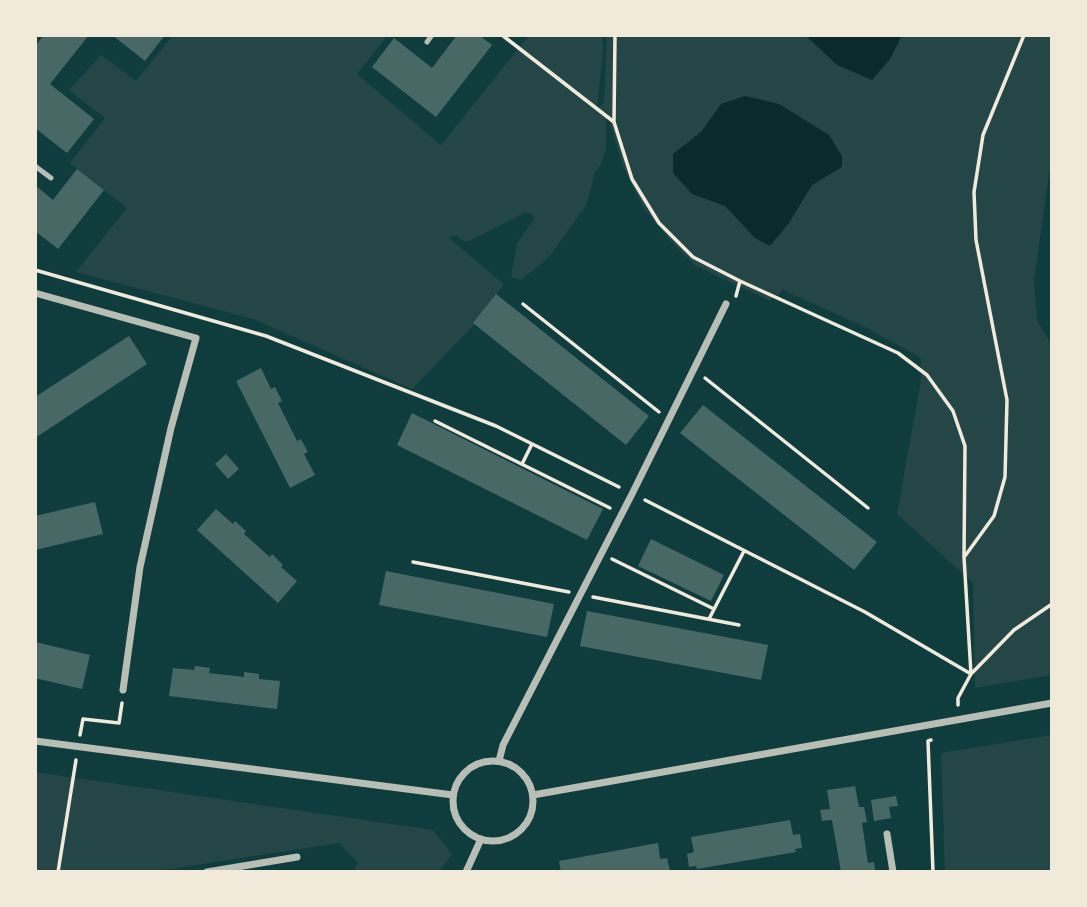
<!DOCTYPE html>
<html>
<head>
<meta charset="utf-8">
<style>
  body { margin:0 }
  #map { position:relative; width:1087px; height:907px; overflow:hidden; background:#0f3d3e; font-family:"DM Sans",sans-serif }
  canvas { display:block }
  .frame { position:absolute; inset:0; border:37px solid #f1e9da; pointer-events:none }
</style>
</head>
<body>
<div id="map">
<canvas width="1087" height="907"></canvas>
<div class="frame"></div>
</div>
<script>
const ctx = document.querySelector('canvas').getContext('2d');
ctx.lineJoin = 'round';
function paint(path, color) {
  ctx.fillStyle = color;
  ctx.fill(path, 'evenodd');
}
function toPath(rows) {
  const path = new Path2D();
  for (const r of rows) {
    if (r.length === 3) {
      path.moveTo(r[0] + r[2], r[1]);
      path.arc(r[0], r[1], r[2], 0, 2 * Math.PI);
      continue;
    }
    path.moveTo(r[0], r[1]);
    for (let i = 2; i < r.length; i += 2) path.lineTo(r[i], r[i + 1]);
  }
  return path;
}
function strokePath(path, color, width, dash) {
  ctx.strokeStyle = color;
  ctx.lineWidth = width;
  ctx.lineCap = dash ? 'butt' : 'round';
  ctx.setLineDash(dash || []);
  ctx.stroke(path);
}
const green = toPath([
  [173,35,388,35,357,74,441,145,529,35,602,35,603,49,597,109,604,103,607,35,1052,35,1052,153,1034,281,1037,321,1052,345,1052,675,975,688,973,583,897,514,921,380,921,358,865,327,783,290,770,301,694,265,668,238,643,207,623,166,606,109,606,150,600,166,594,174,591,189,585,207,548,258,521,280,511,277,517,243,534,219,532,214,526,212,467,242,458,238,457,235,449,238,504,284,473,326,412,389,253,319,76,272,127,208,70,163,105,118,69,90,101,55,136,81],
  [1052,735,1052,872,945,872,941,753],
  [35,772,433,830,452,854,439,872,353,872,358,863,339,843,151,872,35,872]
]);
const water = toPath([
  [805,35,902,35,890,59,872,80,837,65],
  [745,96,779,104,829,135,842,156,842,167,812,185,789,223,770,246,755,238,725,206,692,194,673,173,673,154,701,132,721,104]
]);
const building = toPath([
  [44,35,89,35,50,84,94,119,67,153,35,128,35,46],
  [112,35,165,35,145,61],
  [457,35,479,35,492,45,436,117,372,67,394,38,432,68],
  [77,169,104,190,58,249,35,231,35,185,53,200],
  [496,294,649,416,626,445,473,323],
  [129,336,147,364,35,438,35,397],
  [261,368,271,389,275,387,282,401,278,403,297,441,301,439,308,452,304,454,315,475,290,488,236,381],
  [703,405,877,542,854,570,680,433],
  [412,413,603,509,587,540,397,445],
  [226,454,239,469,228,479,215,464],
  [95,502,103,534,35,550,35,516],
  [216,509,233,524,235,521,246,531,244,534,270,557,272,554,283,565,281,567,297,581,278,603,197,530],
  [651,539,724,575,711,601,638,566],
  [386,571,554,604,547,637,379,605],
  [587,611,768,645,761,680,580,646],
  [35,642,90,655,82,689,35,678],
  [195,666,210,668,209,673,244,677,244,672,259,674,259,679,280,681,277,709,169,696,173,668,194,670],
  [855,786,859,807,864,807,867,822,862,823,868,863,874,862,875,871,841,872,832,820,822,821,820,810,830,809,827,790],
  [896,796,898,806,889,807,891,818,874,821,871,800],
  [790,820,793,835,800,834,802,848,795,849,796,852,697,869,696,866,689,867,687,854,694,852,691,837],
  [658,843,660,859,667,858,670,871,561,872,559,861]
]);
const path = toPath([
  [502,35,614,122],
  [615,35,614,122,632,179,659,223,693,257,740,281,898,353,927,375,953,411,965,446,964,557,971,674,958,698,958,705],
  [35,270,266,336,496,426,619,487],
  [736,296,740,281],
  [523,304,659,412],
  [705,378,868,508],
  [435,421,610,508],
  [522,464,532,444],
  [645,500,865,612,971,674,1014,630,1052,604],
  [965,556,994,516,1005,477,1007,400,976,240,974,192,983,135,1024,35],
  [612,559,714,609],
  [413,562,569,592],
  [593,597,739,625],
  [709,619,744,551],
  [80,735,83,719,119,723,122,703],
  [931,740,928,741,933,872],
  [58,872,76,760]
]);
const service = toPath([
  [427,42,432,35],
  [35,166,51,178]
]);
const minor = toPath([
  [35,293,196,338,171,428,140,567,123,690],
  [35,741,453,795],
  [499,761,503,745,632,494,726,304],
  [493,801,40],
  [533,795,1052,703],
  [887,834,893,872],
  [207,872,297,857],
  [466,872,481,839]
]);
paint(green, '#244646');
paint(water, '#0a2a2b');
paint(building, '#486865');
strokePath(path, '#f1e9da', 3.5);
strokePath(service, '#b8beb3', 5);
strokePath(minor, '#b8beb3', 7);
</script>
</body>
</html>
